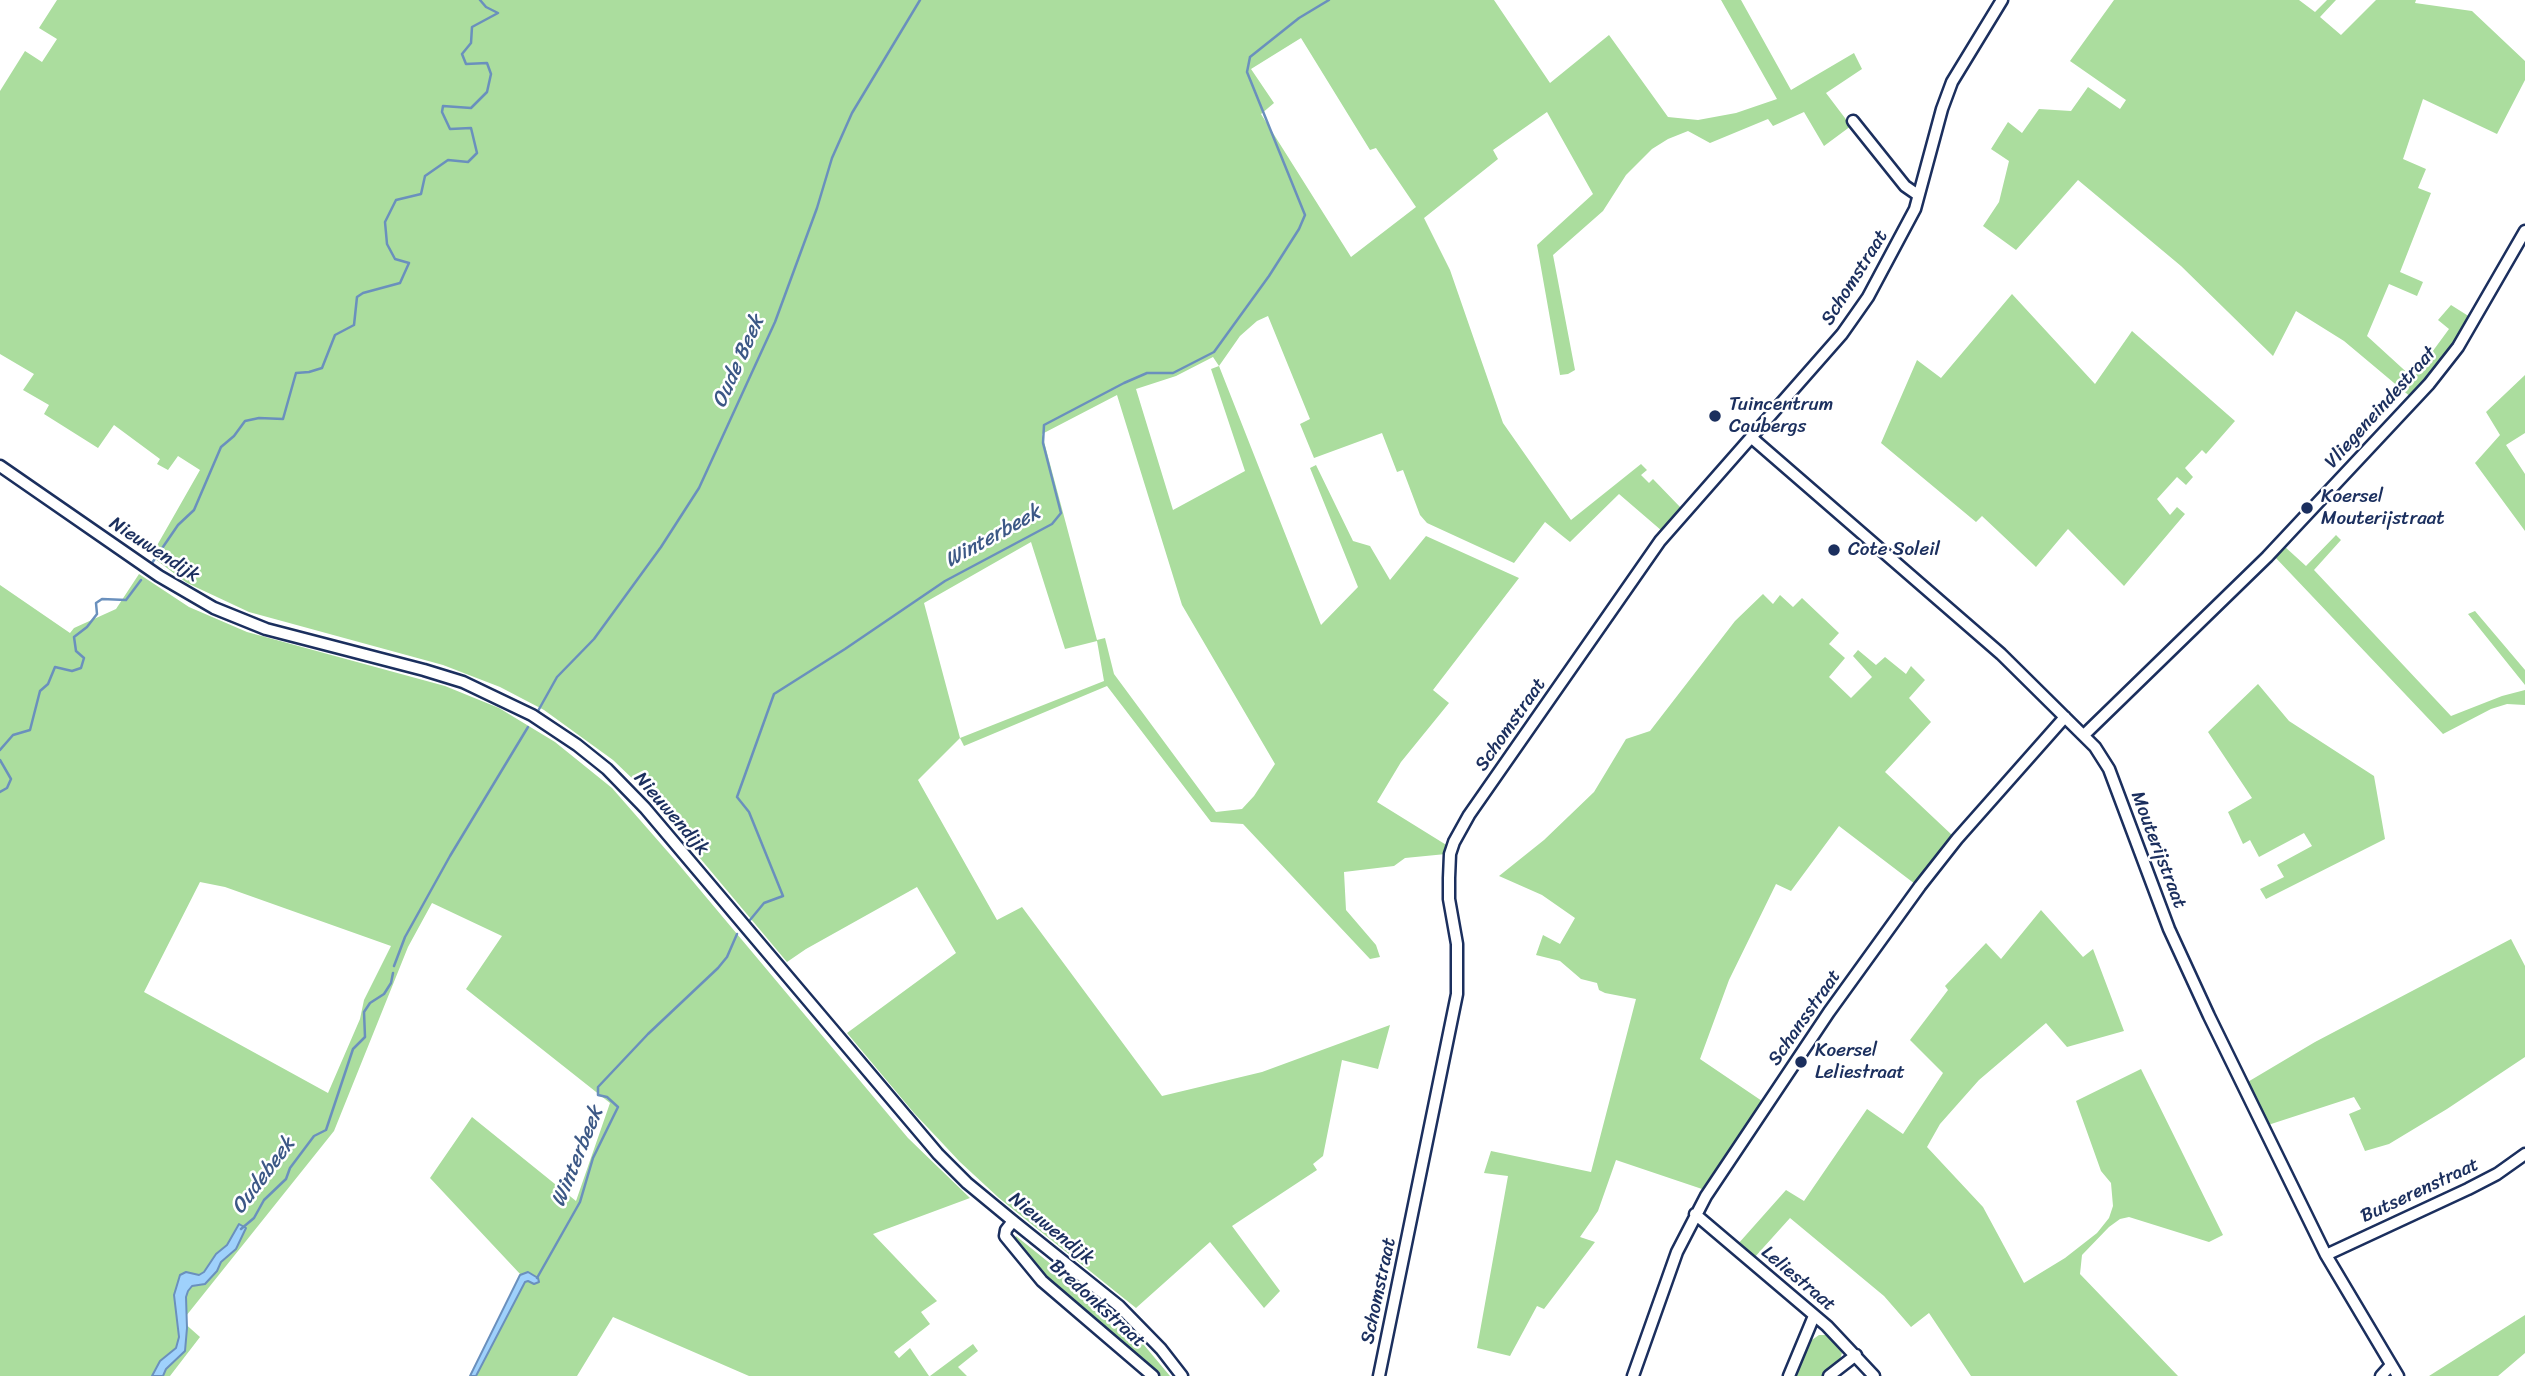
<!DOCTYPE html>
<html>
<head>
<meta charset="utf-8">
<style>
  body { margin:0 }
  canvas { display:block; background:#fff }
</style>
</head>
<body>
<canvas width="2525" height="1376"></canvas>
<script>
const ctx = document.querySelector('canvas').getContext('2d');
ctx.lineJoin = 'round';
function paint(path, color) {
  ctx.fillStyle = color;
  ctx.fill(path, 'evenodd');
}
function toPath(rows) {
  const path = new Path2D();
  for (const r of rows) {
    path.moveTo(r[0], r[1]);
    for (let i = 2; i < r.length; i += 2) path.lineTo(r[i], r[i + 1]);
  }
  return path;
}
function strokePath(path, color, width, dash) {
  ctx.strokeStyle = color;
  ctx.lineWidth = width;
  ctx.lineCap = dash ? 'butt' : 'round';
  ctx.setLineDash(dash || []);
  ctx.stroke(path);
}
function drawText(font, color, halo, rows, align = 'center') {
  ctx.font = font + ' Sriracha,sans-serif';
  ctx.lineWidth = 5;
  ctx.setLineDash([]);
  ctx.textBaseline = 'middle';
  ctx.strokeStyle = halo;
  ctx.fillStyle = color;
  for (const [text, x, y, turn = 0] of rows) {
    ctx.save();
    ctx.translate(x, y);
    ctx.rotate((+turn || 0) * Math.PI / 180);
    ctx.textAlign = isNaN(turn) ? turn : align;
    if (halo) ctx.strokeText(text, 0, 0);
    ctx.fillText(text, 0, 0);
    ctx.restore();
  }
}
const green = toPath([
  [57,0,1494,0,1550,83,1609,35,1668,117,1698,120,1736,113,1777,99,1721,0,1741,0,1791,90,1854,53,1862,69,1826,93,1851,126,1824,146,1804,112,1773,126,1768,119,1710,143,1688,131,1668,139,1652,149,1626,175,1603,211,1553,255,1575,370,1568,374,1560,375,1537,245,1593,194,1547,112,1493,150,1498,159,1424,218,1450,270,1503,423,1571,520,1641,464,1647,470,1641,475,1649,483,1653,479,1681,508,1662,531,1619,494,1570,542,1545,522,1514,563,1427,523,1420,515,1403,470,1397,472,1382,433,1314,458,1300,424,1310,419,1268,316,1257,321,1240,336,1219,366,1321,625,1358,587,1310,468,1316,465,1353,541,1370,546,1390,580,1426,536,1519,578,1433,690,1449,703,1401,762,1377,802,1448,846,1446,854,1405,858,1394,866,1344,872,1346,910,1376,945,1380,957,1370,959,1243,824,1211,822,1107,686,964,746,960,738,918,780,997,920,1022,907,1162,1096,1262,1072,1390,1025,1378,1069,1342,1060,1323,1156,1313,1164,1317,1170,1232,1226,1280,1291,1264,1308,1210,1242,1136,1308,999,1198,960,1162,914,1113,847,1033,956,953,917,887,806,949,787,962,637,783,613,760,544,710,500,687,443,665,249,612,187,583,151,556,200,470,178,456,168,470,157,464,160,459,114,425,98,448,44,414,49,405,23,390,34,374,0,354,0,91,25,51,42,62,57,39,39,28],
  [1301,38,1370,150,1376,148,1416,207,1351,257,1261,114,1274,103,1251,69],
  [1213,357,1219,366,1211,369,1245,471,1173,510,1136,389,1176,376],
  [1117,395,1182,605,1275,764,1254,796,1242,809,1216,812,1114,674,1105,638,1097,640,1042,434],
  [1031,542,1065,649,1097,641,1104,681,960,738,924,603],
  [2114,0,2299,0,2315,12,2327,0,2336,0,2320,17,2341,35,2376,0,2416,0,2415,3,2472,11,2525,61,2525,80,2497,134,2423,99,2403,159,2426,169,2418,188,2431,193,2400,272,2423,282,2417,296,2389,284,2367,336,2413,378,2449,329,2438,320,2451,305,2470,317,2453,346,2412,398,2344,341,2296,311,2273,356,2181,266,2078,180,2016,250,1983,226,1999,202,2009,161,1991,149,2008,122,2022,133,2039,109,2071,111,2088,87,2120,109,2126,100,2070,61],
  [2012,294,2095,384,2132,331,2235,421,2206,454,2202,450,2185,468,2193,477,2186,485,2177,477,2157,499,2170,515,2177,507,2185,514,2124,586,2068,529,2036,567,1982,516,1976,522,1881,443,1917,360,1941,378],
  [2525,375,2525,433,2506,445,2525,474,2525,531,2475,463,2500,435,2486,412],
  [2336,535,2341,540,2314,570,2451,716,2502,696,2525,690,2525,705,2507,704,2491,709,2443,734,2274,556,2284,546,2306,566],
  [139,574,189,607,247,632,445,686,499,708,555,742,612,788,675,860,908,1138,970,1198,873,1234,937,1301,921,1312,930,1324,894,1352,899,1358,910,1348,929,1376,749,1376,613,1317,577,1376,471,1376,521,1275,430,1178,472,1117,576,1201,610,1103,466,989,502,936,432,903,408,947,334,1131,182,1321,200,1337,170,1376,0,1376,0,585,70,633,74,628,116,609],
  [200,882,225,887,391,946,364,1000,360,1019,328,1093,144,992],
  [1763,594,1773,604,1780,595,1793,607,1802,598,1839,633,1829,644,1845,658,1829,677,1851,698,1872,677,1853,656,1858,650,1876,665,1885,657,1906,674,1911,666,1925,680,1909,698,1931,722,1885,772,1952,835,1915,884,1839,826,1791,891,1776,884,1729,980,1700,1059,1762,1101,1702,1189,1616,1160,1598,1211,1580,1237,1595,1242,1544,1309,1537,1306,1510,1356,1477,1348,1508,1176,1484,1173,1491,1151,1591,1172,1636,999,1605,993,1599,990,1597,983,1581,979,1560,961,1536,955,1543,935,1560,944,1575,918,1542,895,1499,876,1544,840,1594,792,1626,739,1650,731,1735,621],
  [2475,611,2525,670,2525,685,2468,614],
  [2258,684,2289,721,2374,776,2385,839,2266,899,2260,889,2284,877,2277,865,2312,846,2304,833,2259,857,2250,840,2243,844,2228,812,2252,798,2208,732],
  [2041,910,2083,957,2093,949,2124,1031,2067,1047,2046,1023,1979,1080,1940,1124,1927,1147,1983,1207,2024,1283,2065,1258,2097,1233,2109,1218,2113,1206,2111,1183,2101,1171,2076,1101,2141,1069,2223,1235,2209,1242,2129,1217,2120,1219,2109,1227,2082,1255,2080,1274,2178,1376,1971,1376,1929,1313,1911,1327,1884,1296,1790,1218,1754,1258,1738,1244,1786,1190,1804,1201,1867,1109,1903,1134,1943,1073,1910,1040,1948,990,1945,986,1986,943,2001,959],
  [2511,939,2525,966,2525,1057,2447,1109,2389,1144,2365,1151,2349,1114,2361,1109,2354,1097,2268,1125,2246,1083,2315,1042],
  [1016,1236,1113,1314,1144,1345,1170,1376,1158,1376,1050,1285,1013,1240],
  [2525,1315,2525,1353,2498,1376,2429,1376],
  [1819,1335,1827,1335,1836,1342,1842,1353,1839,1363,1823,1376,1795,1376,1809,1342],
  [973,1344,978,1351,958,1367,967,1376,930,1376]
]);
const water = toPath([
  [239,1224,246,1228,236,1249,221,1262,217,1271,205,1284,192,1286,188,1291,186,1297,187,1328,185,1351,166,1369,163,1376,152,1376,160,1361,176,1348,179,1337,174,1295,180,1275,186,1272,199,1275,204,1272,216,1254,227,1245,239,1224],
  [528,1272,538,1278,539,1282,534,1284,528,1281,525,1282,476,1376,470,1376,520,1275,528,1272]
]);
const stream = toPath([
  [152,563,178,525,194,510,221,447,234,436,245,421,259,418,283,419,296,373,309,372,322,368,335,335,354,325,357,297,363,293,400,283,409,263,395,259,387,244,385,222,396,200,421,194,425,176,448,160,468,162,477,153,471,128,450,129,442,112,443,106,471,108,487,92,491,74,487,63,466,64,462,54,471,43,472,27,498,13,486,7,480,0],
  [538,711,557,677,594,639,661,547,699,488,775,322,817,208,832,158,852,113,920,0],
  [0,750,13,735,30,730,40,691,48,684,55,667,72,671,81,668,84,658,76,651,74,637,87,627,97,614,96,603,102,599,126,600,141,580],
  [0,760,11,779,7,788,0,792],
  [750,920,764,903,783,896,749,812,737,797,774,694,845,649,945,581,1052,524,1061,513,1043,443,1044,425,1124,383,1147,373,1173,373,1214,352,1269,276,1299,229,1305,215,1247,72,1250,57,1299,18,1329,0],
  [394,966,405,937,450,856,528,727],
  [241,1229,254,1218,264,1200,286,1179,290,1168,314,1136,326,1130,353,1049,365,1037,364,1012,370,1003,384,994,391,983,393,973],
  [537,1278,580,1202,593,1158,618,1107,607,1097,598,1095,598,1087,648,1034,718,968,727,957,737,934]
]);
const minor = toPath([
  [1853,121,1905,186,1918,195],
  [1752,438,2001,654,2095,747,2109,769,2169,929,2209,1016,2326,1255,2398,1376],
  [0,466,159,576,214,608,266,629,424,670,463,682,532,715,577,745,607,769,645,808,938,1154,967,1183,1013,1221,1119,1306,1161,1349,1182,1376],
  [2084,735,2267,557,2429,384,2458,347,2525,231],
  [1695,1214,1827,1326,1874,1376],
  [1013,1221,1006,1230,1005,1236,1042,1281,1153,1376],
  [2326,1255,2468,1189,2497,1174,2525,1154],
  [1379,1376,1457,994,1457,944,1449,899,1449,878,1450,854,1454,842,1469,815,1660,541,1842,334,1868,297,1915,209,1942,109,1952,82,2002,0],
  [1633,1376,1677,1252,1706,1196,1829,1012,1920,886,1957,839,2065,717],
  [1789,1376,1814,1316],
  [1829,1376,1856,1355],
  [2381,1376,2391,1365]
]);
const markers = [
  [1715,416,7,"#1b2f5e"],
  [2307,508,7,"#1b2f5e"],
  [1834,550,7,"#1b2f5e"],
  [1801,1062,7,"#1b2f5e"]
];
const streetNames = [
  ["Schomstraat",1855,278,-58],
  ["Vliegeneindestraat",2381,408,-48],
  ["Nieuwendijk",154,550,33],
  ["Schomstraat",1511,725,-55],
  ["Nieuwendijk",671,814,49],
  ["Mouterijstraat",2158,850,69],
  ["Schansstraat",1805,1018,-55],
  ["Butserenstraat",2420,1191,-25],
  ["Nieuwendijk",1051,1229,39],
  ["Leliestraat",1798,1279,40],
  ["Schomstraat",1379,1291,-78],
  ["Bredonkstraat",1097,1304,42]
];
const poiNames = [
  ["Tuincentrum",1729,405],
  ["Caubergs",1729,427],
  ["Koersel",2321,497],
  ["Mouterijstraat",2321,519],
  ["Cote Soleil",1848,550],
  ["Koersel",1815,1051],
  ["Leliestraat",1815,1073]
];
const waterNames = [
  ["Oude Beek",739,362,-66],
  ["Winterbeek",993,537,-29],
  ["Winterbeek",578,1157,-68],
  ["Oudebeek",264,1176,-53]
];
paint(green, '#abdd9e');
paint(water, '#9fd1fc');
strokePath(water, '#6a90bd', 2);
strokePath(stream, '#6a90bd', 2.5);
strokePath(minor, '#1b2f5e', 15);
strokePath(minor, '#fff', 10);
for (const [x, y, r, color] of markers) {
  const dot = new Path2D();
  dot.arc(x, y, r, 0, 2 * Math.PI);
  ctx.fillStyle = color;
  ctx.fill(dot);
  strokePath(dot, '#fff', 2.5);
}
drawText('19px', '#1b2f5e', '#fff', streetNames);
drawText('19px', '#1b2f5e', '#fff', poiNames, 'left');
drawText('italic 21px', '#3c5886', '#fff', waterNames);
</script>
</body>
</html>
